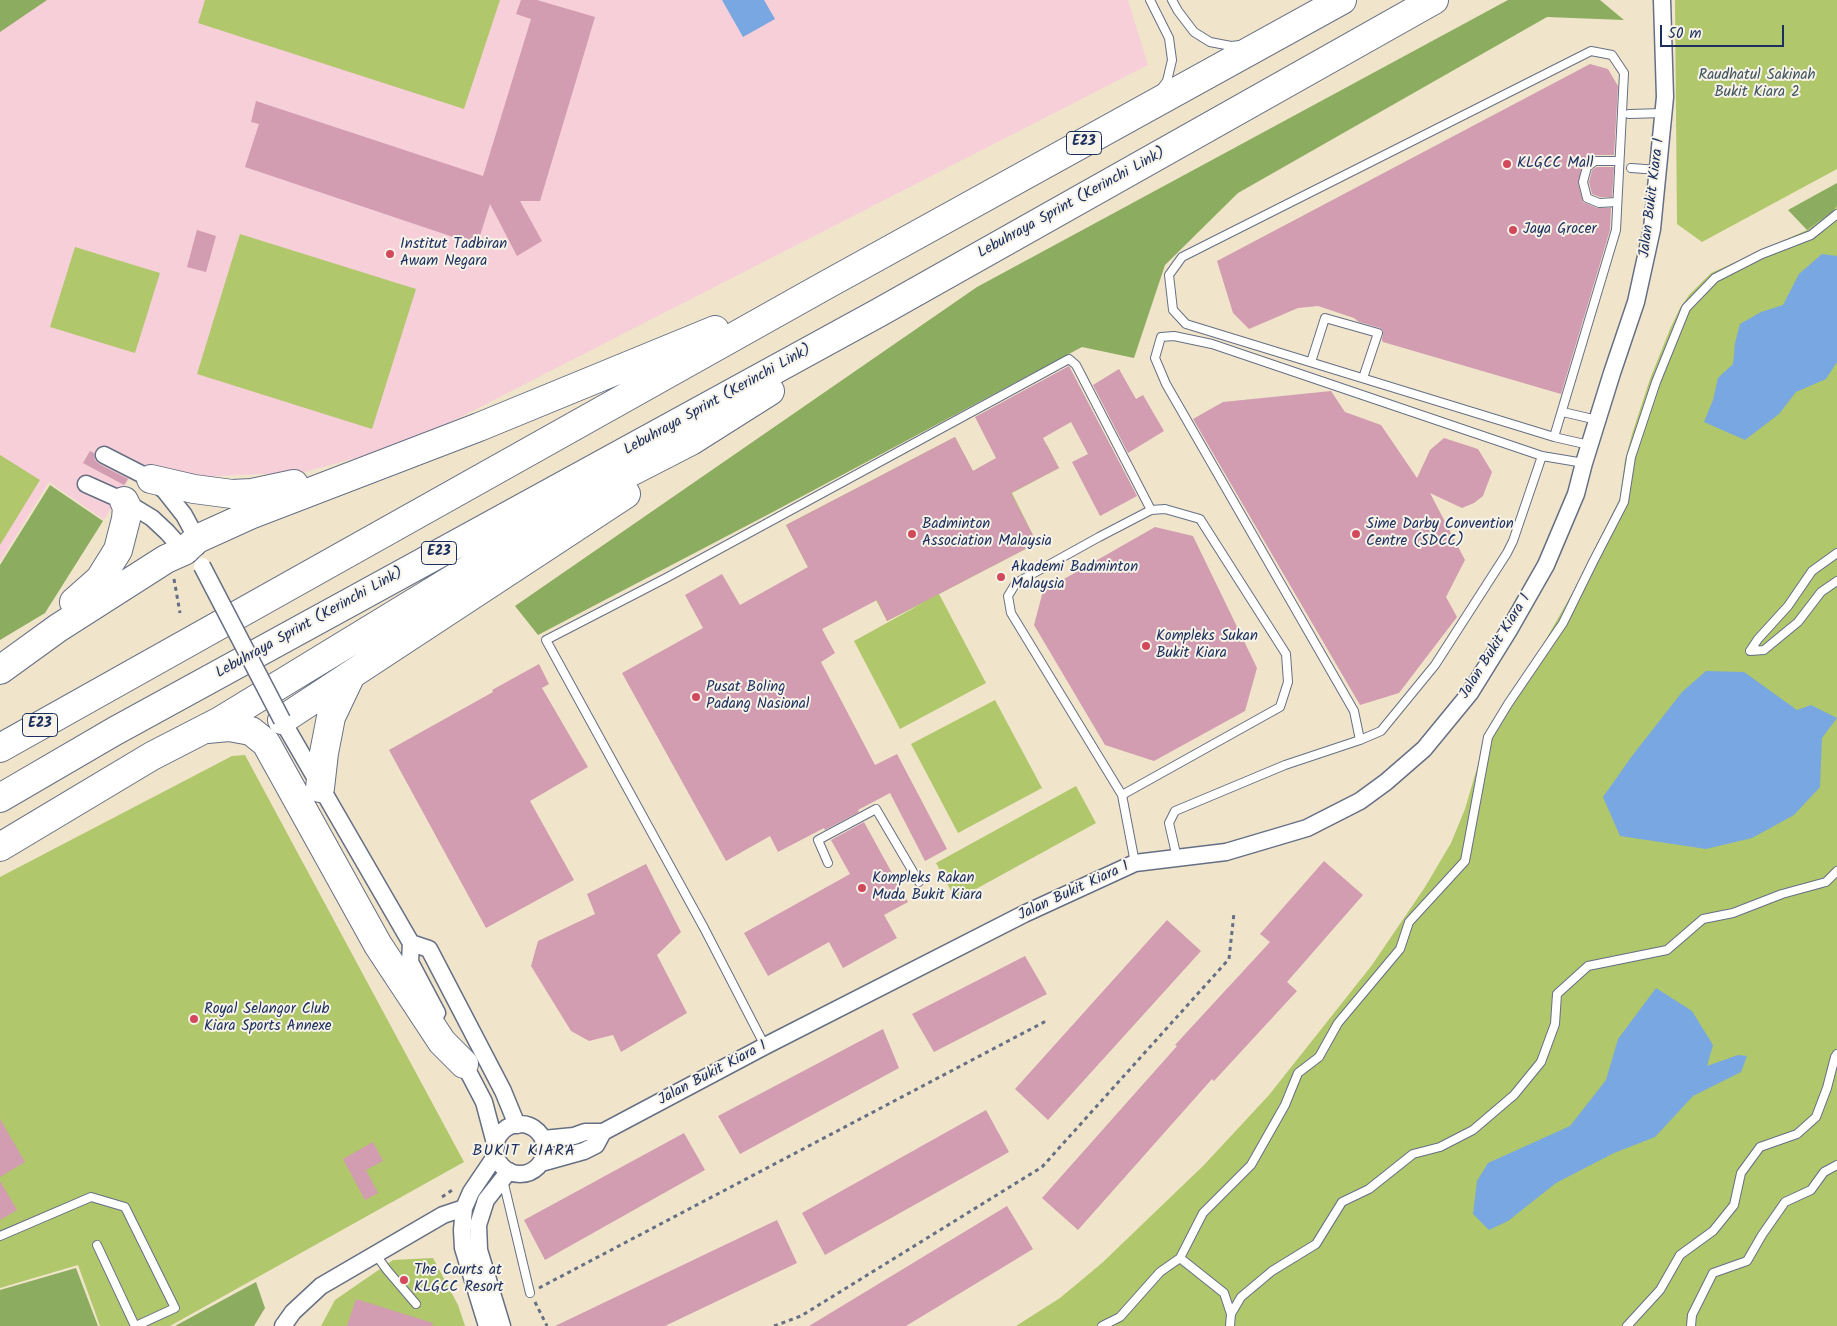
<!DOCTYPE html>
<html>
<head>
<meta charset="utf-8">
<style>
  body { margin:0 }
  #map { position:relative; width:1837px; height:1326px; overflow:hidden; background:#f0e5cb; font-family:Kalam,sans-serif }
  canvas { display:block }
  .scale { position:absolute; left:1660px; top:25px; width:124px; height:22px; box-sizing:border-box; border:2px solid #1b2f5e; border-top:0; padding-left:6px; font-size:15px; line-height:18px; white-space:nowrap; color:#1b2f5e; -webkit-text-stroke:4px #f7f3e8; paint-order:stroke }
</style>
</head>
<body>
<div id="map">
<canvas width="1837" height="1326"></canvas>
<div class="scale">50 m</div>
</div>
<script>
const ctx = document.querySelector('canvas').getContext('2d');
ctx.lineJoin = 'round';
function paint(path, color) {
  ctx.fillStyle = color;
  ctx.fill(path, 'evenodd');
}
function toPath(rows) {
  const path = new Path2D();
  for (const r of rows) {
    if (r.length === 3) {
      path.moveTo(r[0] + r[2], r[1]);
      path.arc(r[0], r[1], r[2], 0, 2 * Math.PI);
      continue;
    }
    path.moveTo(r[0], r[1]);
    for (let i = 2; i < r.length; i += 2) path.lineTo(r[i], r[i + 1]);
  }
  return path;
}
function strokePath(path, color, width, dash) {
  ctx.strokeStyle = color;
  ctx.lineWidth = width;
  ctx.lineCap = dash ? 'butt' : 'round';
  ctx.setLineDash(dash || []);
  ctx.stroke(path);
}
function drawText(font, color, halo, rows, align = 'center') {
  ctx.font = font + ' Kalam,sans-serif';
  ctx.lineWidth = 4;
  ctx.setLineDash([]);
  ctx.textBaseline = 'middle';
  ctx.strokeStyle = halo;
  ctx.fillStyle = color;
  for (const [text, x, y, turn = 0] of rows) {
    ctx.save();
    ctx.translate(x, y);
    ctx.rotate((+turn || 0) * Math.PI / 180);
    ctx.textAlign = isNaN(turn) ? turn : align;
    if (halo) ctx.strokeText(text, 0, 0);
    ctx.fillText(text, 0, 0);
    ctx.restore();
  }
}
const built = toPath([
  [0,0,1128,0,1148,65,410,443,305,472,196,477,157,472,139,463,104,520,49,482,0,562]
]);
const green = toPath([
  [205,0,500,0,464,109,198,23],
  [1675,0,1837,0,1837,169,1702,242,1677,224],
  [1837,206,1837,1326,1016,1326,1060,1298,1102,1263,1204,1165,1269,1095,1372,965,1425,887,1451,843,1465,809,1482,751,1577,585,1620,498,1625,460,1632,434,1650,379,1670,329,1680,308,1689,295,1711,273,1807,230,1832,212],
  [240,234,416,289,372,429,197,374],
  [75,247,160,273,135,353,50,327],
  [955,437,973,471,1012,450,1017,460,1047,445,1059,468,1012,493,1037,543,939,594,986,683,900,729,854,641,923,603,887,621,876,600,836,621,786,525],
  [0,455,40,480,0,545],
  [995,700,1042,788,958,833,911,744],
  [245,755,464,1162,170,1326,100,1326,78,1265,0,1288,0,877,232,756],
  [1076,786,1096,823,956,900,936,863],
  [433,1258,458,1305,465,1326,321,1326,335,1300,393,1260]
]);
const forest = toPath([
  [0,0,47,0,0,32],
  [1508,0,1600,0,1624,20,1547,17,1238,193,1165,265,1134,358,1082,347,769,514,538,635,515,606,977,287],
  [1837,183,1837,206,1832,212,1807,230,1788,210],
  [50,485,103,521,45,613,0,640,0,565],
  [76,1268,98,1326,0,1326,0,1290],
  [256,1282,265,1308,254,1326,175,1326]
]);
const water = toPath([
  [722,0,764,0,775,19,743,37],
  [1822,254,1837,256,1837,362,1826,379,1796,392,1779,414,1745,440,1704,422,1713,400,1718,378,1733,364,1735,343,1740,324,1761,312,1783,305,1799,274],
  [1706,671,1744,672,1797,710,1811,705,1837,718,1822,738,1820,787,1794,815,1752,838,1706,849,1620,836,1603,797,1632,756,1682,692],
  [1656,988,1692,1011,1713,1045,1707,1066,1738,1055,1747,1056,1741,1072,1693,1096,1655,1137,1614,1153,1556,1183,1508,1221,1489,1230,1473,1214,1477,1181,1488,1163,1570,1126,1606,1080,1618,1039]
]);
const building = toPath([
  [521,0,537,0,595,17,540,201,520,201,542,241,517,256,490,204,477,245,245,167,259,124,251,122,256,101,483,176,531,19,516,14],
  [1590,64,1608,69,1618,86,1614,155,1594,155,1584,162,1578,183,1583,202,1597,208,1611,208,1610,230,1561,394,1383,342,1382,340,1383,331,1380,328,1359,322,1354,318,1318,306,1298,308,1249,329,1233,313,1217,261],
  [1597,167,1614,167,1612,197,1600,197,1592,194,1589,182,1592,170],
  [197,230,216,236,206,272,187,267],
  [1069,366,1137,496,1100,516,1072,462,1088,454,1071,422,1043,438,1059,468,1011,493,1037,543,887,621,877,600,822,629,835,653,821,662,875,765,897,754,947,849,925,861,890,793,858,810,859,812,825,830,824,828,778,852,770,836,726,861,622,673,703,628,685,595,722,574,740,605,808,567,786,525,955,437,973,471,996,458,975,417],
  [1119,369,1136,399,1143,395,1164,431,1128,453,1093,385],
  [1331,391,1345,412,1381,425,1417,478,1430,450,1444,438,1478,449,1492,472,1483,496,1474,503,1462,508,1430,493,1465,560,1446,597,1457,617,1399,693,1360,705,1193,419,1223,402],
  [90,451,94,453,95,460,99,464,128,479,124,485,83,463],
  [1155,527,1193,536,1257,668,1245,711,1154,761,1105,745,1034,625,1043,591],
  [539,664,549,684,542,688,588,767,530,801,574,880,486,928,389,750,493,692,492,690],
  [864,822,908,902,884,915,897,938,843,968,829,942,768,976,744,933,850,874,831,840],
  [1324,861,1363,895,1287,982,1297,991,1214,1081,1212,1079,1078,1230,1042,1198,1177,1046,1175,1045,1270,942,1260,934],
  [646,864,681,932,657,955,687,1013,621,1052,613,1035,589,1041,571,1031,531,966,538,941,595,914,587,894],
  [1167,920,1201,951,1048,1120,1015,1089],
  [1025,956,1047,994,934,1052,912,1014],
  [883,1029,899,1068,740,1154,718,1116],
  [986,1110,1009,1152,825,1255,802,1213],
  [0,1119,25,1162,0,1177],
  [684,1133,705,1170,545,1260,524,1220],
  [373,1142,383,1161,366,1170,378,1193,365,1200,343,1159],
  [0,1181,17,1210,0,1220],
  [1007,1206,1033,1249,906,1326,809,1326],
  [777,1220,797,1263,665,1326,555,1326],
  [356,1299,433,1323,432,1326,347,1326]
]);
const path = toPath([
  [174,579,180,613],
  [442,1197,455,1188],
  [539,1288,1048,1020],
  [535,1302,547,1326],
  [774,1326,801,1316,1042,1167,1229,959,1234,913]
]);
const service = toPath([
  [1150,0,1169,38,1172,60,1167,81,1161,89],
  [1172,0,1178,11,1194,32,1210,42,1231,46,1240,45],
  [1629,114,1664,113],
  [1631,168,1658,170],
  [1617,202,1599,203,1587,198,1583,182,1587,167,1595,161,1619,161],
  [1311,362,1325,318,1378,333,1363,378],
  [1563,412,1597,420],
  [1554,437,1616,230,1624,73,1612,55,1591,51,1182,257,1169,275,1173,310,1186,324,1554,437,1589,445],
  [1165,509,1200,519,1286,654,1288,682,1280,707,1122,795,1011,613,1008,596,1016,583,1099,537,1151,510,1165,509],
  [1837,553,1812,571,1788,606,1758,639,1750,651,1764,650,1798,622,1821,592,1837,581],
  [1360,740,1354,711,1166,384,1155,358,1161,337,1174,336,1212,344,1542,456,1584,463],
  [1122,795,1135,863],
  [1177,858,1169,823,1175,811,1285,765,1360,740,1381,731,1435,665,1507,553,1513,541,1542,456],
  [828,863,818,840,876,809,919,882],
  [765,1046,704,928,546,640,666,578,1069,359,1076,365,1151,510],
  [503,1180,530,1293],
  [0,1236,91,1197,125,1207,175,1308,136,1326],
  [97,1245,135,1326],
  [376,1255,387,1270,416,1304],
  [1180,1258,1224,1293,1231,1314,1230,1326],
  [1231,1314,1241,1297,1272,1271,1316,1244,1342,1202,1369,1189,1413,1154,1440,1147,1473,1130,1514,1095,1541,1062,1555,1024,1557,994,1588,966,1667,950,1703,919,1733,913,1782,894,1826,882,1837,871],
  [1102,1326,1120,1317,1160,1272,1180,1258,1203,1213,1251,1165,1285,1105,1298,1073,1319,1057,1338,1023,1400,949,1409,922,1465,861,1488,737,1508,704,1563,623,1593,562,1624,502,1631,457,1656,382,1686,308,1715,278,1762,254,1811,235,1837,214],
  [1627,1326,1660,1290,1680,1255,1713,1231,1734,1205,1741,1173,1760,1147,1797,1134,1816,1117,1827,1088,1835,1057,1837,1054],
  [1691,1326,1692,1315,1713,1273,1747,1261,1762,1235,1785,1202,1811,1190,1824,1172,1837,1165]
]);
const minor = toPath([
  [104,455,151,479,165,491,184,515,197,539,197,547],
  [86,484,124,501,152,518,167,532,184,551,190,554],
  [282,720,411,943,410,962,437,1013],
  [411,943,429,949,503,1091,517,1125],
  [460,1056,484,1102,496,1147],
  [520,1149,25],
  [543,1139,574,1136,585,1132,603,1132,765,1046,1024,914,1135,863,1226,852,1307,828,1360,801,1386,782,1424,749,1470,693,1509,630,1546,565,1576,494,1584,463,1612,373,1636,302,1652,229,1665,97,1662,0],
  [541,1163,584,1151,596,1145,603,1132],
  [283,1326,293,1312,321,1286,443,1215,464,1208],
  [487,1326,463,1248,462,1230,464,1208,471,1192,496,1155],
  [502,1326,479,1250,478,1225,486,1200,509,1171]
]);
const motorway = toPath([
  [151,479,194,489,232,494,252,493,294,484],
  [74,602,100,579,118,550,126,519,127,507,124,501],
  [0,670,58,628,166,559,184,551,197,539,250,515,479,427,715,330],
  [282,720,626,494],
  [207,729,229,727,251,731,266,743,378,945,442,1042,464,1064],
  [0,748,826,285,1342,0],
  [320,788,324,753,331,717,350,677],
  [0,798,115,731,880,312,1434,0],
  [0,847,152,756,220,721,617,479,691,441,770,391]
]);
const minorBridge = toPath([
  [202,566,282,720]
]);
const markers = [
  [1507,164,5,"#d1495b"],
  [1513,230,5,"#d1495b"],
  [390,254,5,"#d1495b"],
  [912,534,5,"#d1495b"],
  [1356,534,5,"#d1495b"],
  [1001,577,5,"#d1495b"],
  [1146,646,5,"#d1495b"],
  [696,697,5,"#d1495b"],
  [862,888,5,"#d1495b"],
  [194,1019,5,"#d1495b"],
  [404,1280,5,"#d1495b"]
];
const shields = [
  [1084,143,35],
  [439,553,35],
  [40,725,35]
];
const shieldNames = [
  ["E23",1084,143],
  ["E23",439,553],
  ["E23",40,725]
];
const parkNames = [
  ["Raudhatul Sakinah",1757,76],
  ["Bukit Kiara 2",1757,93]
];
const poiNames = [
  ["KLGCC Mall",1517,164],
  ["Jaya Grocer",1523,230],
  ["Institut Tadbiran",400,245],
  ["Awam Negara",400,262],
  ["Badminton",922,525],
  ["Association Malaysia",922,542],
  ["Sime Darby Convention",1366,525],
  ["Centre (SDCC)",1366,542],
  ["Akademi Badminton",1011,568],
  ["Malaysia",1011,585],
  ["Kompleks Sukan",1156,637],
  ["Bukit Kiara",1156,654],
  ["Pusat Boling",706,688],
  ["Padang Nasional",706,705],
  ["Kompleks Rakan",872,879],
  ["Muda Bukit Kiara",872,896],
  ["Royal Selangor Club",204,1010],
  ["Kiara Sports Annexe",204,1027],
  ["The Courts at",414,1271],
  ["KLGCC Resort",414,1288]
];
const streetNames = [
  ["Jalan Bukit Kiara 1",1653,198,-83],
  ["Lebuhraya Sprint (Kerinchi Link)",1072,204,-29],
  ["Lebuhraya Sprint (Kerinchi Link)",718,401,-29],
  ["Lebuhraya Sprint (Kerinchi Link)",310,624,-29],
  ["Jalan Bukit Kiara 1",1496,647,-58],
  ["Jalan Bukit Kiara 1",1074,892,-25],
  ["Jalan Bukit Kiara 1",713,1074,-28]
];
const neighbourhoodNames = [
  ["BUKIT KIARA",524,1152]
];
paint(built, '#f6cfd8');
paint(green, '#b1c76b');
paint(forest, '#8cac5f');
paint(water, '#78a7e2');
paint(building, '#d29cb1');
strokePath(service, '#666f84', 10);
strokePath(minor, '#666f84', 19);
strokePath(motorway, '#666f84', 30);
strokePath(path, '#666f84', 3, [4, 4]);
strokePath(service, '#fff', 8);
strokePath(minor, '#fff', 16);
strokePath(motorway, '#fff', 28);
strokePath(minorBridge, '#666f84', 19, []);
strokePath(minorBridge, '#fff', 16);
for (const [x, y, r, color] of markers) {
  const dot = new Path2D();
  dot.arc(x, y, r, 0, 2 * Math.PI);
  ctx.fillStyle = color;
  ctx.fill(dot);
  strokePath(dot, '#f7f3e8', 2);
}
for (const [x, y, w] of shields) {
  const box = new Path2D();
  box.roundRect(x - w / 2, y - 11.5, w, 23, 4);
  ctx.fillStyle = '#f7f3e8';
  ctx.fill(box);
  strokePath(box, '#1b2f5e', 1);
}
drawText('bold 14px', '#1b2f5e', null, shieldNames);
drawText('15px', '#405561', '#f7f3e8', parkNames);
drawText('15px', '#1b2f5e', '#f7f3e8', poiNames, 'left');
drawText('15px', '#1b2f5e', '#f7f3e8', streetNames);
ctx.letterSpacing = '1px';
drawText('16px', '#1b2f5e', '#f7f3e8', neighbourhoodNames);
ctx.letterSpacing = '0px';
</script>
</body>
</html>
